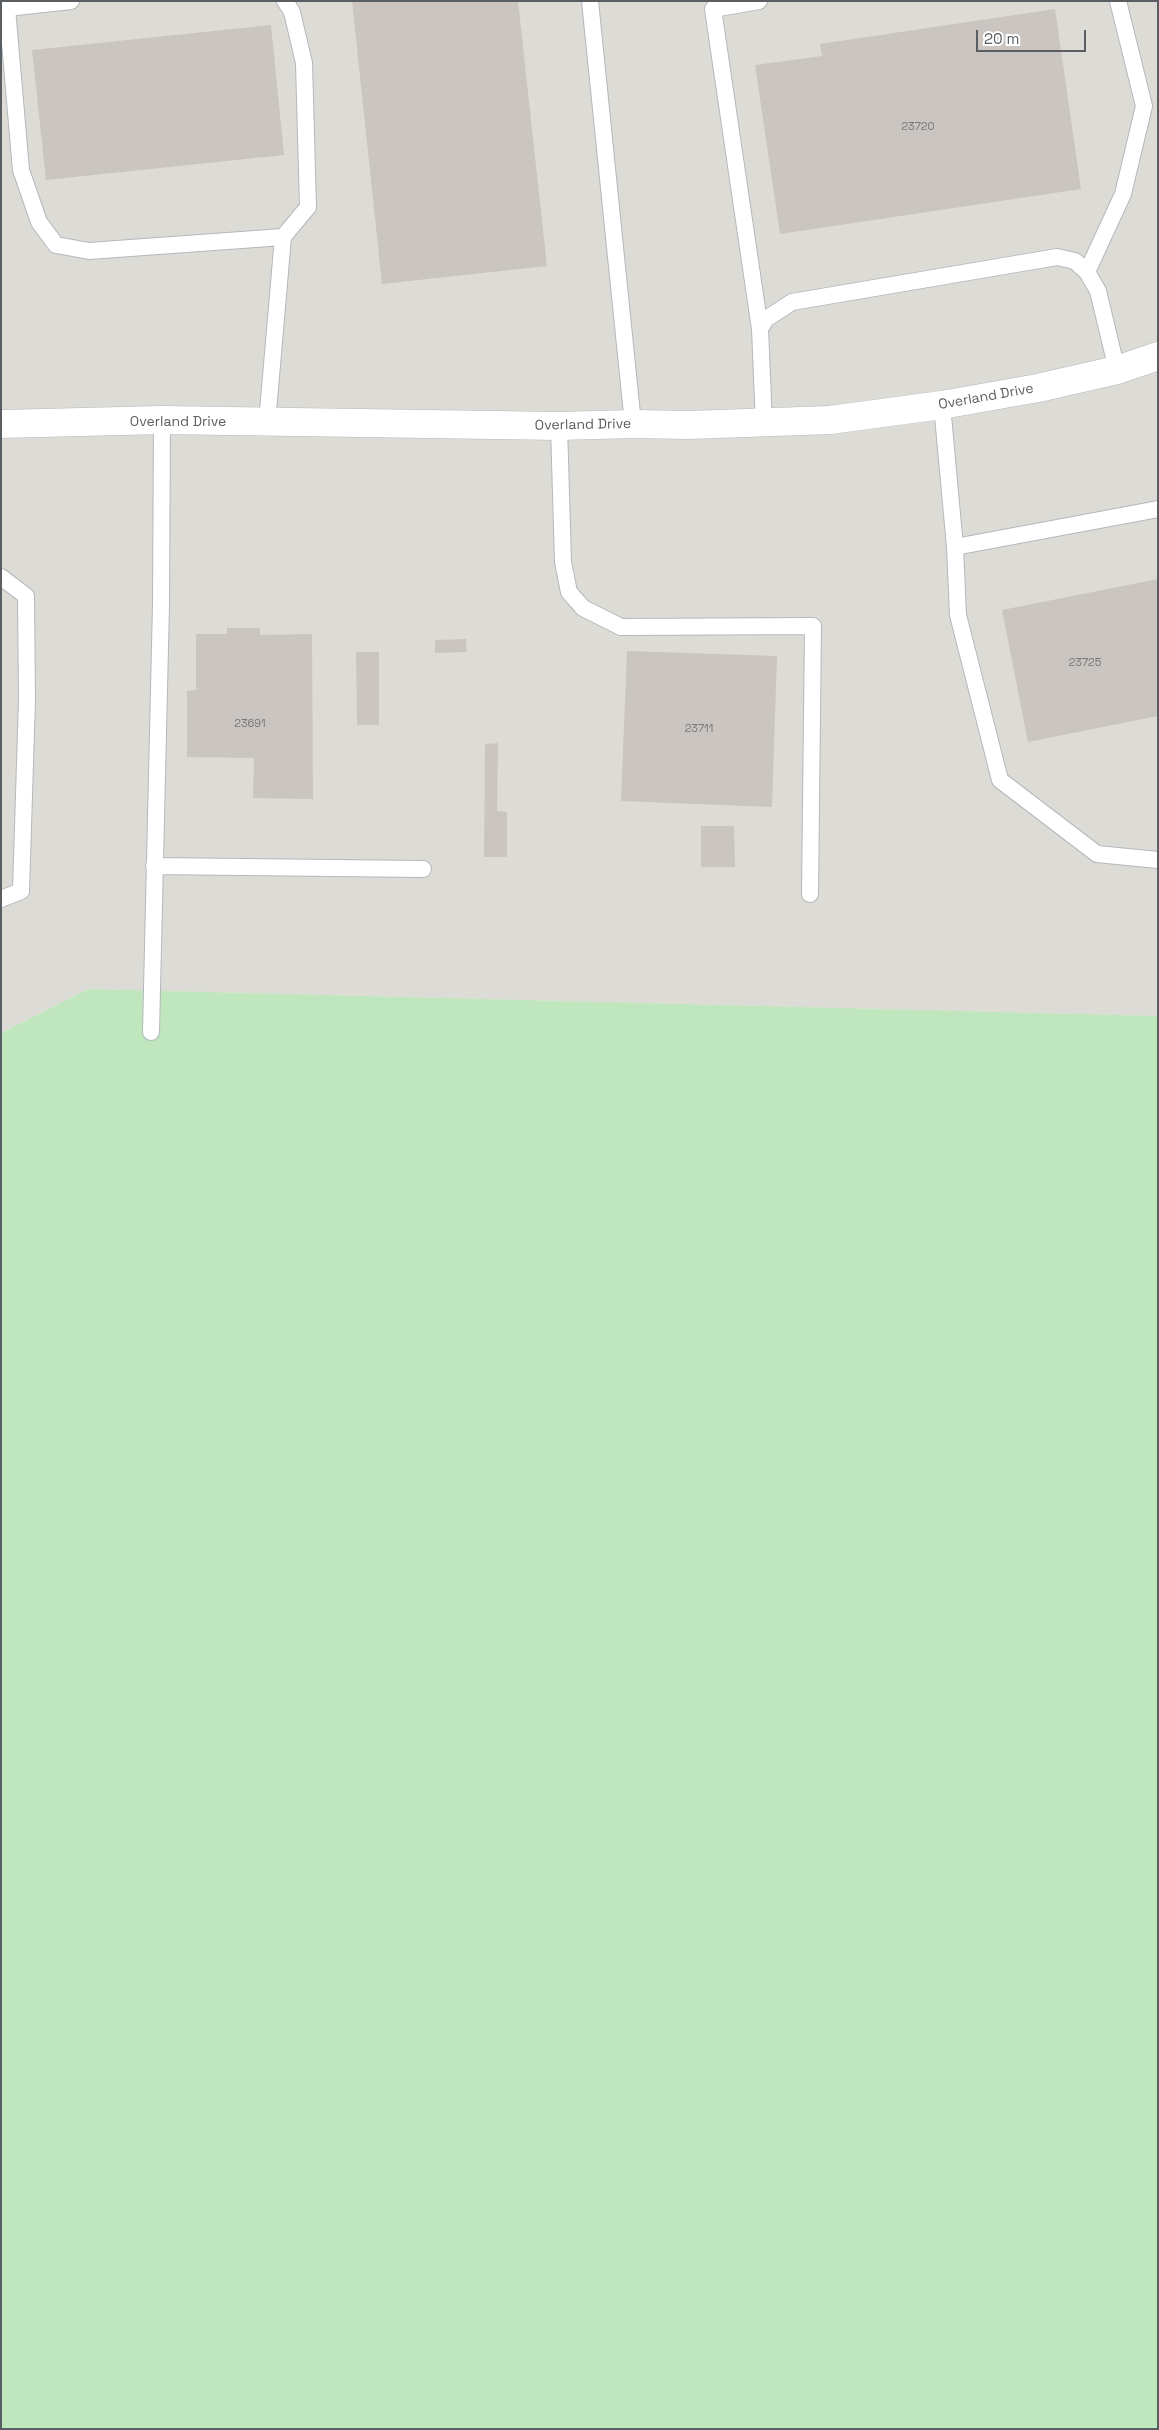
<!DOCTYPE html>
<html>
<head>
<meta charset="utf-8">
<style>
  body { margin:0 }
  #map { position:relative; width:1159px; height:2430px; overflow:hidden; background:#ede9e0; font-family:"Space Grotesk",sans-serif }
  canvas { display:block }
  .frame { position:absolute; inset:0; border:2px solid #595e62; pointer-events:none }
  .scale { position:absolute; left:976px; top:30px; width:110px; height:22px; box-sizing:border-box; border:2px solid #595e62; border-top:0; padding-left:6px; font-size:15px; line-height:18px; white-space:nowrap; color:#595e62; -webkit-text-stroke:4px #fff; paint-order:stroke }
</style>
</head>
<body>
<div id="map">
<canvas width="1159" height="2430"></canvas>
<div class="frame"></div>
<div class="scale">20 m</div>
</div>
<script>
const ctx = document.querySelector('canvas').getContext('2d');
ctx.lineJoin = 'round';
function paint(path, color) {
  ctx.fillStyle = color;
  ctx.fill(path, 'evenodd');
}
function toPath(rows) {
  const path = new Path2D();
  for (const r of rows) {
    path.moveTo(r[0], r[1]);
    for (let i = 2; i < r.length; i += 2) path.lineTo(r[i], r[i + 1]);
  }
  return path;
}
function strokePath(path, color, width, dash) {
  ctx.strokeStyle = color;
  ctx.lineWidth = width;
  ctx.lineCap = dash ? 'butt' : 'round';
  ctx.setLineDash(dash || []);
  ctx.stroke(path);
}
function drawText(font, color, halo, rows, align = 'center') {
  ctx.font = font + ' "Space Grotesk",sans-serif';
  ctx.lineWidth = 4;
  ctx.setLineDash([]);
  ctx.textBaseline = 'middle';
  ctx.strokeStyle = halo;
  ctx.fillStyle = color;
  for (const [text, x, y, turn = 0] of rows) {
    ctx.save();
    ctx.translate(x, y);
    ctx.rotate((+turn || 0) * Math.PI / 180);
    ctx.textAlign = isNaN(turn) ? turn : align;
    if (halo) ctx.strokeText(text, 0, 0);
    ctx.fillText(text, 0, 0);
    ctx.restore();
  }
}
const industrial = toPath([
  [1,1,1158,1,1158,1016,88,989,1,1033]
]);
const green = toPath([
  [88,989,1158,1016,1158,2429,1,2429,1,1033]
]);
const building = toPath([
  [352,1,518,1,547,266,382,284],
  [1055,9,1081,189,780,234,755,65,822,56,820,44],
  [271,25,284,155,46,180,32,50],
  [1158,579,1158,716,1028,742,1002,610],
  [227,628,260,628,260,635,312,634,313,799,253,798,254,758,187,757,187,691,196,690,196,634,227,634],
  [466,639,467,652,435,653,435,640],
  [627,651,777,656,772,807,621,801],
  [356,652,379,652,379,725,357,725],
  [498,743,497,811,507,812,507,857,484,857,485,744],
  [701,826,734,826,735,867,701,867]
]);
const lane = toPath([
  [71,1,7,8,21,170,39,222,56,245,89,251,283,237],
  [590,1,633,424],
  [759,1,713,9,760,329],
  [1087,272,1123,194,1144,106,1118,1],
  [942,405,955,547,958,615,1000,780,1097,854,1158,860],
  [267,423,283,237,308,207,304,63,292,12,285,1],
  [764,424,760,329,766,319,792,302,1057,257,1075,261,1087,272,1098,291,1117,370],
  [559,426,563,562,569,592,583,608,621,627,813,626,810,894],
  [955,547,1158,509],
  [1,577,26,596,27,699,21,891,1,899],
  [154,866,423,869],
  [151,1032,161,604,162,420]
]);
const street = toPath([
  [1,424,162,420,559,426,633,424,689,425,830,420,942,405,1038,388,1117,370,1158,356]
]);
const numberNames = [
  ["23720",918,127],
  ["23725",1085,663],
  ["23691",250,724],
  ["23711",699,729]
];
const streetNames = [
  ["Overland Drive",986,397,-10],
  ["Overland Drive",178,422],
  ["Overland Drive",583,425,-1]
];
paint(industrial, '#dddbd5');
paint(green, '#bfe6bc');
paint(building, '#cac5c0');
strokePath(lane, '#b4b8bc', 18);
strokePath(street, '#b4b8bc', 29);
strokePath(lane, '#fff', 16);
strokePath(street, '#fff', 28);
drawText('11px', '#75787a', null, numberNames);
drawText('14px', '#595e62', '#fff', streetNames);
</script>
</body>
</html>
